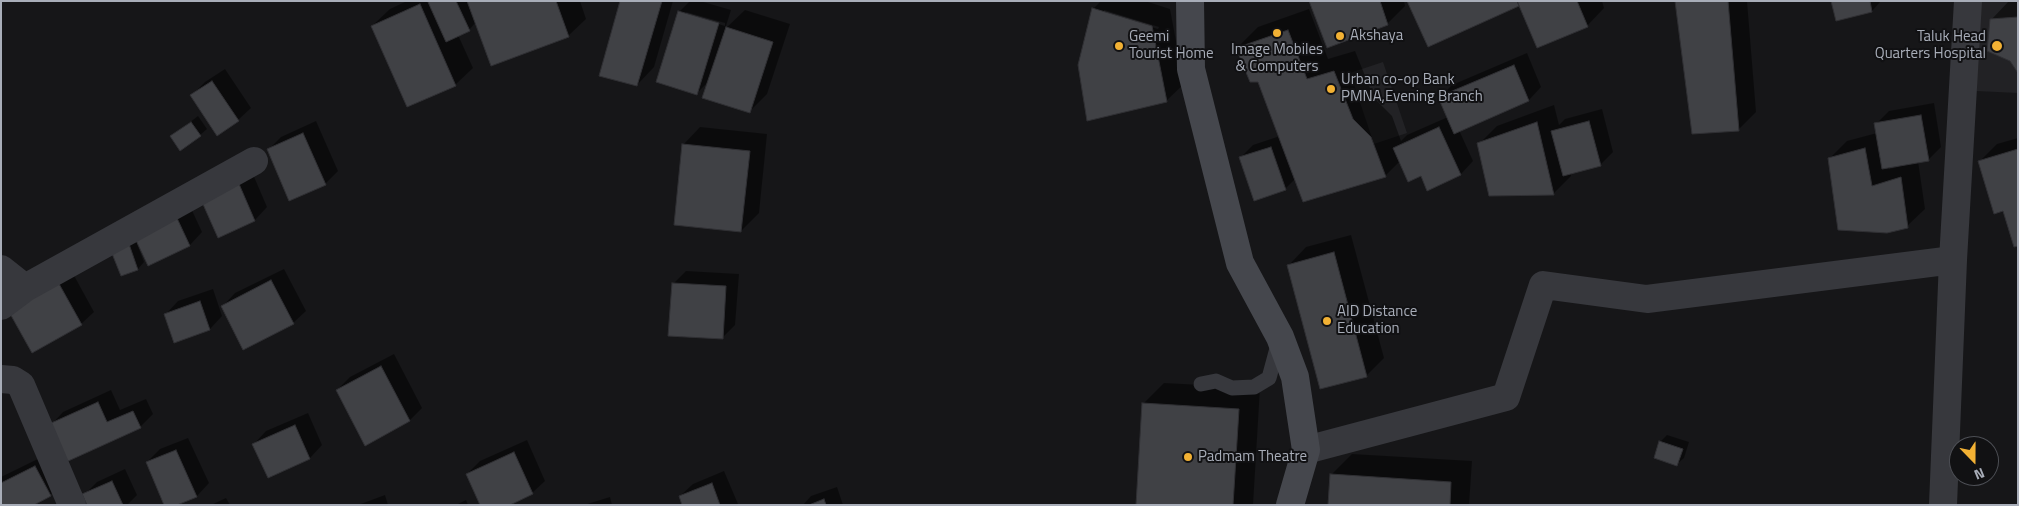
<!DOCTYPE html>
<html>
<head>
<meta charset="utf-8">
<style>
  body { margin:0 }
  #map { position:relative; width:2019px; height:506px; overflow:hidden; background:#161618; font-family:"Titillium Web",sans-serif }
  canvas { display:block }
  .frame { position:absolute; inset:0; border:2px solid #a8adb8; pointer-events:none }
  .north { position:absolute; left:1949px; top:436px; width:50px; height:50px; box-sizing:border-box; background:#111113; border:1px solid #4d4f55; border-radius:50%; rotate:158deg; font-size:14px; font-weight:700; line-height:20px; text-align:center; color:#a8adb8 }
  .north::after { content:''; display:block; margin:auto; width:18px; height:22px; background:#f2b134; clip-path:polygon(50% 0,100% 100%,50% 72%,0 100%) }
</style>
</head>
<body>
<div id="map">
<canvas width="2019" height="506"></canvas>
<div class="frame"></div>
<div class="north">N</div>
</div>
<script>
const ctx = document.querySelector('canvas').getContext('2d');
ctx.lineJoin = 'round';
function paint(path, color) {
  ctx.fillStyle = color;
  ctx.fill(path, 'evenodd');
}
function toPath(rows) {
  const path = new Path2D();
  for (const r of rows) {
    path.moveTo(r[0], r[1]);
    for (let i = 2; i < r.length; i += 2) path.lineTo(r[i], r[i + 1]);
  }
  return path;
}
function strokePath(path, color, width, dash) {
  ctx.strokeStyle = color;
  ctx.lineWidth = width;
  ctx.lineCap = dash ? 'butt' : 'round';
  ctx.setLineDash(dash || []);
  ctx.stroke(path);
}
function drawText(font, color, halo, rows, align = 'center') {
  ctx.font = font + ' "Titillium Web",sans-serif';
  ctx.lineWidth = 4;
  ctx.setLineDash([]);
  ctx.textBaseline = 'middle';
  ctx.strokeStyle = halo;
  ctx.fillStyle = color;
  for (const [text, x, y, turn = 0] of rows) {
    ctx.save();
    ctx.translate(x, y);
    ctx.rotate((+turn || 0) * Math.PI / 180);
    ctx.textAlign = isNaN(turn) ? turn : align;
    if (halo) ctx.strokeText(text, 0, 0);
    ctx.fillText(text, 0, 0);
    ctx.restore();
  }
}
const built = toPath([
  [1978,1,2018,1,2018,93,1976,91],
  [1383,62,1407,133,1374,144,1350,73]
]);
const shadow = toPath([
  [407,1,580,1,586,19,568,36,476,22,469,30,458,35,473,68,455,85,372,26,390,9],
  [621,1,673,1,654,67,637,85],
  [690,1,700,1,731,10,725,29,745,10,790,24,767,94,749,112,710,80,697,93,679,12],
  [686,12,725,23,725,26,686,14],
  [1101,1,1145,1,1170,9,1184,84,1166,101,1094,8],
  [1104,10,1159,27,1158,29,1104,13],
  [1311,1,1404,1,1405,6,1388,23,1328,46],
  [1408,1,1602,1,1604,8,1587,26,1520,5,1428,46],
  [1676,1,1747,1,1756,112,1738,130],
  [1833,1,1881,1,1872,11,1837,19],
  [2009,1,2018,1,2018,71,1991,20],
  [1309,9,1328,59,1355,51,1374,98,1392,116,1401,141,1407,135,1448,117,1439,98,1452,85,1527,53,1541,87,1529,100,1459,130,1473,161,1461,174,1428,189,1421,175,1400,161,1385,176,1296,178,1285,189,1240,158,1253,145,1280,136,1259,80,1237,48,1258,27],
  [225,69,251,108,238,120,192,95,205,82],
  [1934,103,1941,147,1928,160,1918,161,1925,209,1907,226,1829,159,1847,141,1877,133,1876,124,1889,111],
  [1898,165,1898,167,1889,169,1889,166],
  [1554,105,1559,125,1565,119,1602,109,1613,152,1600,165,1571,173,1571,176,1554,193,1490,195,1479,144,1497,126],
  [198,116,207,129,200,135,172,136],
  [316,121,338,171,325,184,268,150,281,137],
  [700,127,767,134,759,213,741,231,683,145],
  [2018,138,2018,245,2003,210,1979,162,1997,144],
  [249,165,267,207,255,220,218,236,212,181],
  [189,204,202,232,190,245,149,264,139,243,137,244,144,262,138,269,121,275,113,251],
  [1351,235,1384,358,1366,376,1289,265,1306,247],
  [284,269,306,311,293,323,223,306,235,293],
  [71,270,94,312,81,324,10,310],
  [686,271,739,274,735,325,722,338,673,284],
  [213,289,222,316,210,329,166,314,178,301],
  [394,354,422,408,410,420,366,444,337,390,350,377],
  [1164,383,1260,388,1253,505,1137,505,1143,404],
  [111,390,120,410,146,399,153,414,140,427,51,425,63,412],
  [308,413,322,445,310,458,268,476,254,444,266,431],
  [1667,435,1689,442,1684,458,1677,464,1660,442],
  [188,438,209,483,197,496,147,462,160,449],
  [527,440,545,481,532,493,467,474,480,461],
  [48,454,63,482,50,495,1,505,1,477],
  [1352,454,1472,461,1469,505,1329,505,1331,475],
  [125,469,137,495,127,505,89,505,84,495,97,482],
  [724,471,738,504,736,505,684,505,680,496,693,484],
  [837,487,843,505,803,505,811,496],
  [385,495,388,505,358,505],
  [610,497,612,505,584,505],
  [226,498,230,505,211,505],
  [466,500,468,505,456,505]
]);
const building = toPath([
  [431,1,456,1,470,31,446,42,428,2,431,1],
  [467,1,556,1,569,37,491,66,467,1],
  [620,1,662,1,637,86,599,76,620,1],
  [1309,1,1380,1,1388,25,1327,48,1309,1],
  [1407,1,1517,1,1519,6,1428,47,1407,1],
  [1517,1,1577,1,1588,27,1537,48,1517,1],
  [1675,1,1728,1,1739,131,1692,134,1675,1],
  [1831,1,1870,1,1872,12,1836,21,1831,1],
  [420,4,456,86,407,107,371,26,420,4],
  [1092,8,1152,26,1167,102,1087,121,1078,65,1092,8],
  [678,11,719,23,697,95,656,82,678,11],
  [2018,17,2018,73,2010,61,1987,51,1990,19,2018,17],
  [726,27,773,42,750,113,702,98,726,27],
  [1288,30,1307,79,1334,71,1353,119,1371,137,1386,177,1303,202,1258,82,1250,82,1236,48,1288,30],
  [1514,65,1529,101,1454,134,1438,97,1514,65],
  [212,81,239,121,217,136,190,95,212,81],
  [1921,115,1929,161,1882,169,1874,123,1921,115],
  [1589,121,1601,166,1563,176,1551,131,1589,121],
  [191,122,201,136,180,151,170,136,191,122],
  [1537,122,1554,195,1489,196,1477,143,1537,122],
  [1439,127,1461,175,1427,191,1421,176,1408,182,1393,148,1439,127],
  [303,133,326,185,289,201,267,149,303,133],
  [682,144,750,151,741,232,674,225,682,144],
  [1271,147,1286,190,1254,201,1239,157,1271,147],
  [1865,148,1872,186,1901,177,1908,228,1887,233,1838,230,1828,158,1865,148],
  [2018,149,2018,246,2014,247,2003,211,1994,214,1978,161,2018,149],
  [236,177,255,221,218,238,198,193,236,177],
  [176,216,190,246,148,266,134,236,176,216],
  [129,244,138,270,121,276,111,251,129,244],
  [1334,252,1367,377,1320,389,1287,265,1334,252],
  [271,280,294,324,243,350,221,306,271,280],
  [58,282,82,325,32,353,8,310,58,282],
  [672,283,726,286,723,339,668,336,672,283],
  [200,301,210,330,174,343,164,314,200,301],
  [381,366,410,421,365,446,336,390,381,366],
  [98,402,107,422,133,411,141,428,66,462,49,424,98,402],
  [1142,403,1239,409,1233,505,1136,505,1142,403],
  [295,425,310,459,268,478,252,444,295,425],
  [1659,441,1683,449,1677,466,1654,458,1659,441],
  [176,450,197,497,177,505,164,505,146,462,176,450],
  [514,452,533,494,510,505,480,505,466,474,514,452],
  [35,466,51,496,34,505,1,505,1,483,35,466],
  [1330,474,1451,482,1450,505,1328,505,1330,474],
  [112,481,123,505,87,505,82,494,112,481],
  [712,483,720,505,682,505,679,496,712,483],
  [824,499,826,505,809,505,824,499]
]);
const lane = toPath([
  [1201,384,1216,381,1232,388,1254,387,1269,378,1279,341]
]);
const street = toPath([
  [1,269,25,288,1,306],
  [25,288,254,161],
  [1,379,13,380,21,385,72,505],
  [1306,450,1506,397,1543,285,1647,299,1953,260],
  [1943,505,1953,260,1968,1]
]);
const secondary = toPath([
  [1190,1,1191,69,1240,263,1280,337,1295,377,1306,450,1290,505]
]);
const markers = [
  [1277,33,5,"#f2b134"],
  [1340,36,5,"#f2b134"],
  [1119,46,5,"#f2b134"],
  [1997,46,6,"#f2b134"],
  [1331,89,5,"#f2b134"],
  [1327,321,5,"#f2b134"],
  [1188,457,5,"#f2b134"]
];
const poiNames = [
  ["Akshaya",1350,36],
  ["Geemi",1129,37],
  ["Tourist Home",1129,54],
  ["Taluk Head",1986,37,"right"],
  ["Quarters Hospital",1986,54,"right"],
  ["Image Mobiles",1277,50,"center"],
  ["& Computers",1277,67,"center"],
  ["Urban co-op Bank",1341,80],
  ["PMNA,Evening Branch",1341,97],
  ["AID Distance",1337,312],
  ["Education",1337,329],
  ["Padmam Theatre",1198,457]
];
paint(built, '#222225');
paint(shadow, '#0007');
paint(building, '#404145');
strokePath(building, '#303034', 1);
strokePath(lane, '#37383d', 15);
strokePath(street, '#37383d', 28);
strokePath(secondary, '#45474d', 28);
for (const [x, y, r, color] of markers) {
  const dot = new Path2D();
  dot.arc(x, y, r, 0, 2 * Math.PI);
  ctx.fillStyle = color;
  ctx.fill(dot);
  strokePath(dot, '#111113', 2);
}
drawText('15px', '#a8adb8', '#111113', poiNames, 'left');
</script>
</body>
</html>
